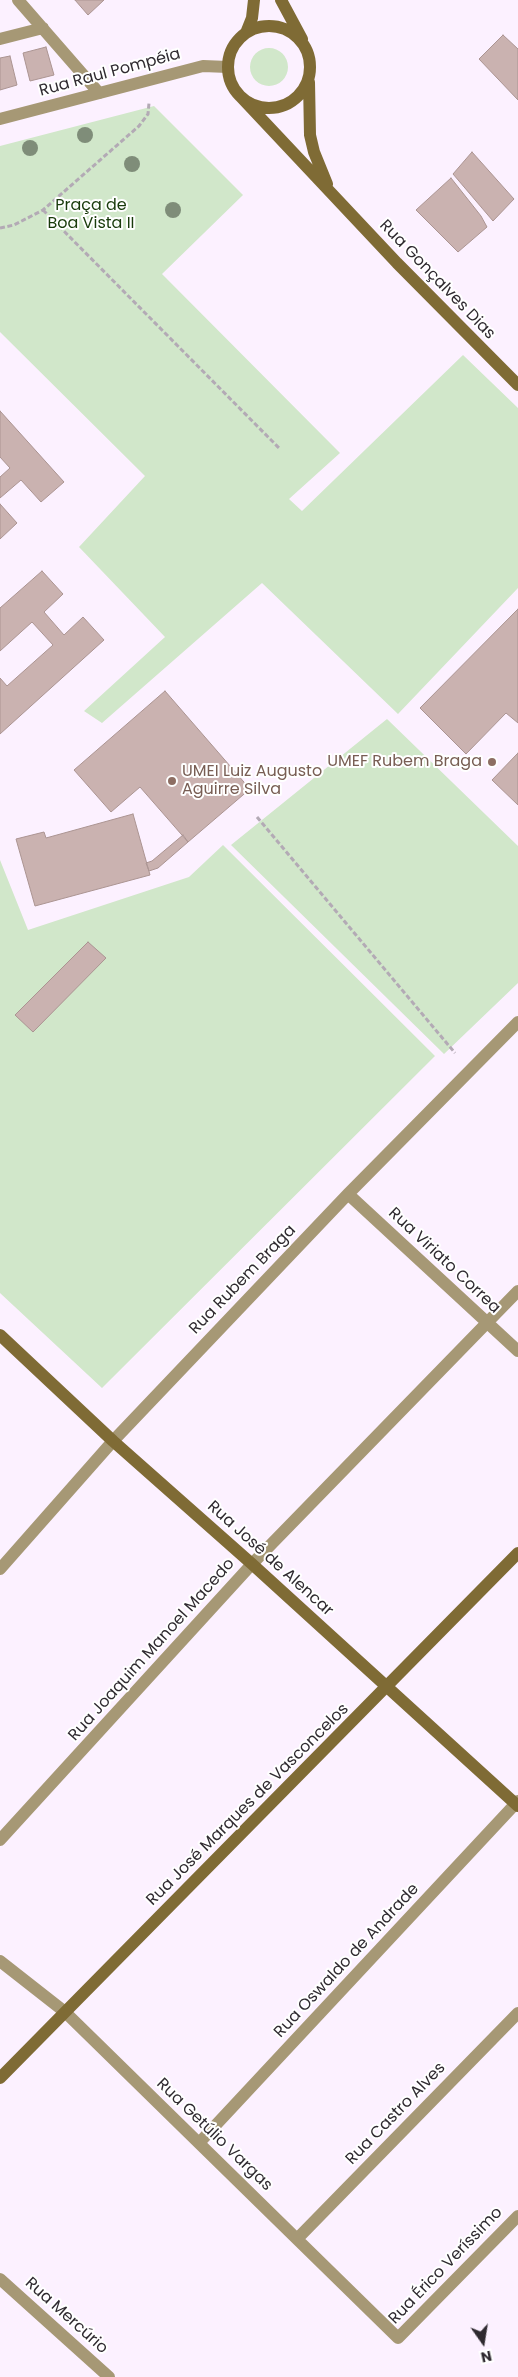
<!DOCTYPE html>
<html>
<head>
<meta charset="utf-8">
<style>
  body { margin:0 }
  #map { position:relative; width:518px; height:2377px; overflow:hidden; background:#fcf1ff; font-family:Poppins,sans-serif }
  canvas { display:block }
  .north { position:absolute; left:458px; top:2317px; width:50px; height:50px; -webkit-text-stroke:4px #fff; paint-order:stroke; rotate:167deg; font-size:14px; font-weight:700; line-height:20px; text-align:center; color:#2f2a30 }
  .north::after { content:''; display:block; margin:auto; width:18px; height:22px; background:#2f2a30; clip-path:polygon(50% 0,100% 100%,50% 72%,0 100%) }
</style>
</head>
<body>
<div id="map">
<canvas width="518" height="2377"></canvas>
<div class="north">N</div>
</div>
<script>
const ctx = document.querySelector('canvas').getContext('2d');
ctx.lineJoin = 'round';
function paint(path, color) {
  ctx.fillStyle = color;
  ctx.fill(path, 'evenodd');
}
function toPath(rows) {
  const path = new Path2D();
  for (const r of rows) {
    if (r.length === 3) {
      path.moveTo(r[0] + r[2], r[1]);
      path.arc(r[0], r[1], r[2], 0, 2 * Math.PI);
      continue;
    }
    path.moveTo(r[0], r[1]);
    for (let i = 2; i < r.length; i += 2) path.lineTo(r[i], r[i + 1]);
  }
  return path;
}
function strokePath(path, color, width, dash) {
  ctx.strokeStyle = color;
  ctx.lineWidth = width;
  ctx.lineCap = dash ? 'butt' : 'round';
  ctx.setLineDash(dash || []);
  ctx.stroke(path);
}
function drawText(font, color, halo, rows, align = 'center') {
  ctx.font = font + ' Poppins,sans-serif';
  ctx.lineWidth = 4;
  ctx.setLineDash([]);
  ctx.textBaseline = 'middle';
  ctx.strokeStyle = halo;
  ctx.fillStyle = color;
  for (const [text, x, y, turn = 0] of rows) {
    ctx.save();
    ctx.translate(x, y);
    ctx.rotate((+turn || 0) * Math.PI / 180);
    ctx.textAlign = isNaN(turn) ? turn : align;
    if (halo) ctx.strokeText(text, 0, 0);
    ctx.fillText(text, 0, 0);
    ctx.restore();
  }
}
const green = toPath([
  [269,67,19],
  [154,106,243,195,162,274,340,453,289,499,302,511,463,355,518,408,518,588,398,714,262,583,102,723,84,711,165,637,79,547,145,476,0,332,0,146],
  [387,719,518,846,518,983,444,1054,231,845],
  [223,845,435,1056,102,1388,0,1293,0,860,28,930,189,877]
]);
const building = toPath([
  [75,0,104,0,88,15,75,0],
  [503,35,518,49,518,100,479,59,503,35],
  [46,47,54,75,30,81,23,53,46,47],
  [10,56,17,85,0,90,0,58,10,56],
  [472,152,514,199,493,221,453,174,472,152],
  [451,178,481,216,487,227,458,252,416,210,451,178],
  [0,411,64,482,41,502,21,480,0,498,0,477,10,468,0,457,0,411],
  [0,504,17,523,0,539,0,504],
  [42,571,63,594,44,612,64,635,83,617,104,640,0,734,0,678,7,686,53,645,32,622,0,651,0,608,42,571],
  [518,609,518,723,506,713,466,754,420,708,518,609],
  [165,691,250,789,188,842,140,787,111,812,74,770,165,691],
  [518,753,518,805,492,780,518,753],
  [133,814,150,875,35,906,16,839,44,832,46,838,133,814],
  [183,835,188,842,158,868,149,871,146,863,152,861,183,835],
  [88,942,106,958,33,1032,15,1015,88,942]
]);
const path = toPath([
  [43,210,280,449],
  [0,228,14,225,43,210,139,126,148,114,149,103],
  [257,817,455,1053]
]);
const lane = toPath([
  [18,0,99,93],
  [0,39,43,28]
]);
const street = toPath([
  [0,119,203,66,228,67],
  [348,1194,518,1351],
  [0,1569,113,1441,348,1194,518,1022],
  [0,1840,252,1564,518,1291],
  [0,1961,65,2012,398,2338,518,2216],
  [199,2143,518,1801],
  [297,2239,518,2013],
  [0,2279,109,2377]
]);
const secondary = toPath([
  [281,0,302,39],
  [269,67,41],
  [246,33,252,18,254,0],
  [309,82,310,135,314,152,327,184],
  [240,96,397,263,518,385],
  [0,1335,113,1441,252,1564,518,1806],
  [0,2078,518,1553]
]);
const trees = [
  [85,135],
  [30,148],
  [132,164],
  [173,210]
];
const markers = [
  [492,762,5,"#8d6e63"],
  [172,781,5,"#8d6e63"]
];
const streetNames = [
  ["Rua Raul Pompéia",110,73,-15],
  ["Rua Gonçalves Dias",437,280,46],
  ["Rua Viriato Correa",444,1261,43],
  ["Rua Rubem Braga",243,1280,-46],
  ["Rua José de Alencar",270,1559,42],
  ["Rua Joaquim Manoel Macedo",152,1650,-48],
  ["Rua José Marques de Vasconcelos",248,1805,-45],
  ["Rua Oswaldo de Andrade",347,1961,-47],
  ["Rua Castro Alves",396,2114,-46],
  ["Rua Getúlio Vargas",214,2135,44],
  ["Rua Érico Veríssimo",446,2266,-46],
  ["Rua Mercúrio",66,2316,42]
];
const parkNames = [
  ["Praça de",91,206],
  ["Boa Vista II",91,224]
];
const educationNames = [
  ["UMEF Rubem Braga",482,762],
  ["UMEI Luiz Augusto",182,772,"left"],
  ["Aguirre Silva",182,790,"left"]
];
paint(green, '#d1e7ca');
paint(building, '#cab2b0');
strokePath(building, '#ab9492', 1);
strokePath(path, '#b3aab5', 3, [5, 2.5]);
strokePath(lane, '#a69875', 12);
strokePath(street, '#a69875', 12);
strokePath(secondary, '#7f6b35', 12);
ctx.fillStyle = '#7f8d79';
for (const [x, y] of trees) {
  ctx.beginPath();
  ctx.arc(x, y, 8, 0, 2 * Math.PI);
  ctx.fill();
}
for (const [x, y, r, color] of markers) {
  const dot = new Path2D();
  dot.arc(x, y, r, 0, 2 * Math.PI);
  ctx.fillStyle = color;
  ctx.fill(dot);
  strokePath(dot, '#fff', 2);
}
drawText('16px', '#2f2a30', '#fff', streetNames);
drawText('16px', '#193b0b', '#fff', parkNames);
drawText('16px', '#785e54', '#fff', educationNames, 'right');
</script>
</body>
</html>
